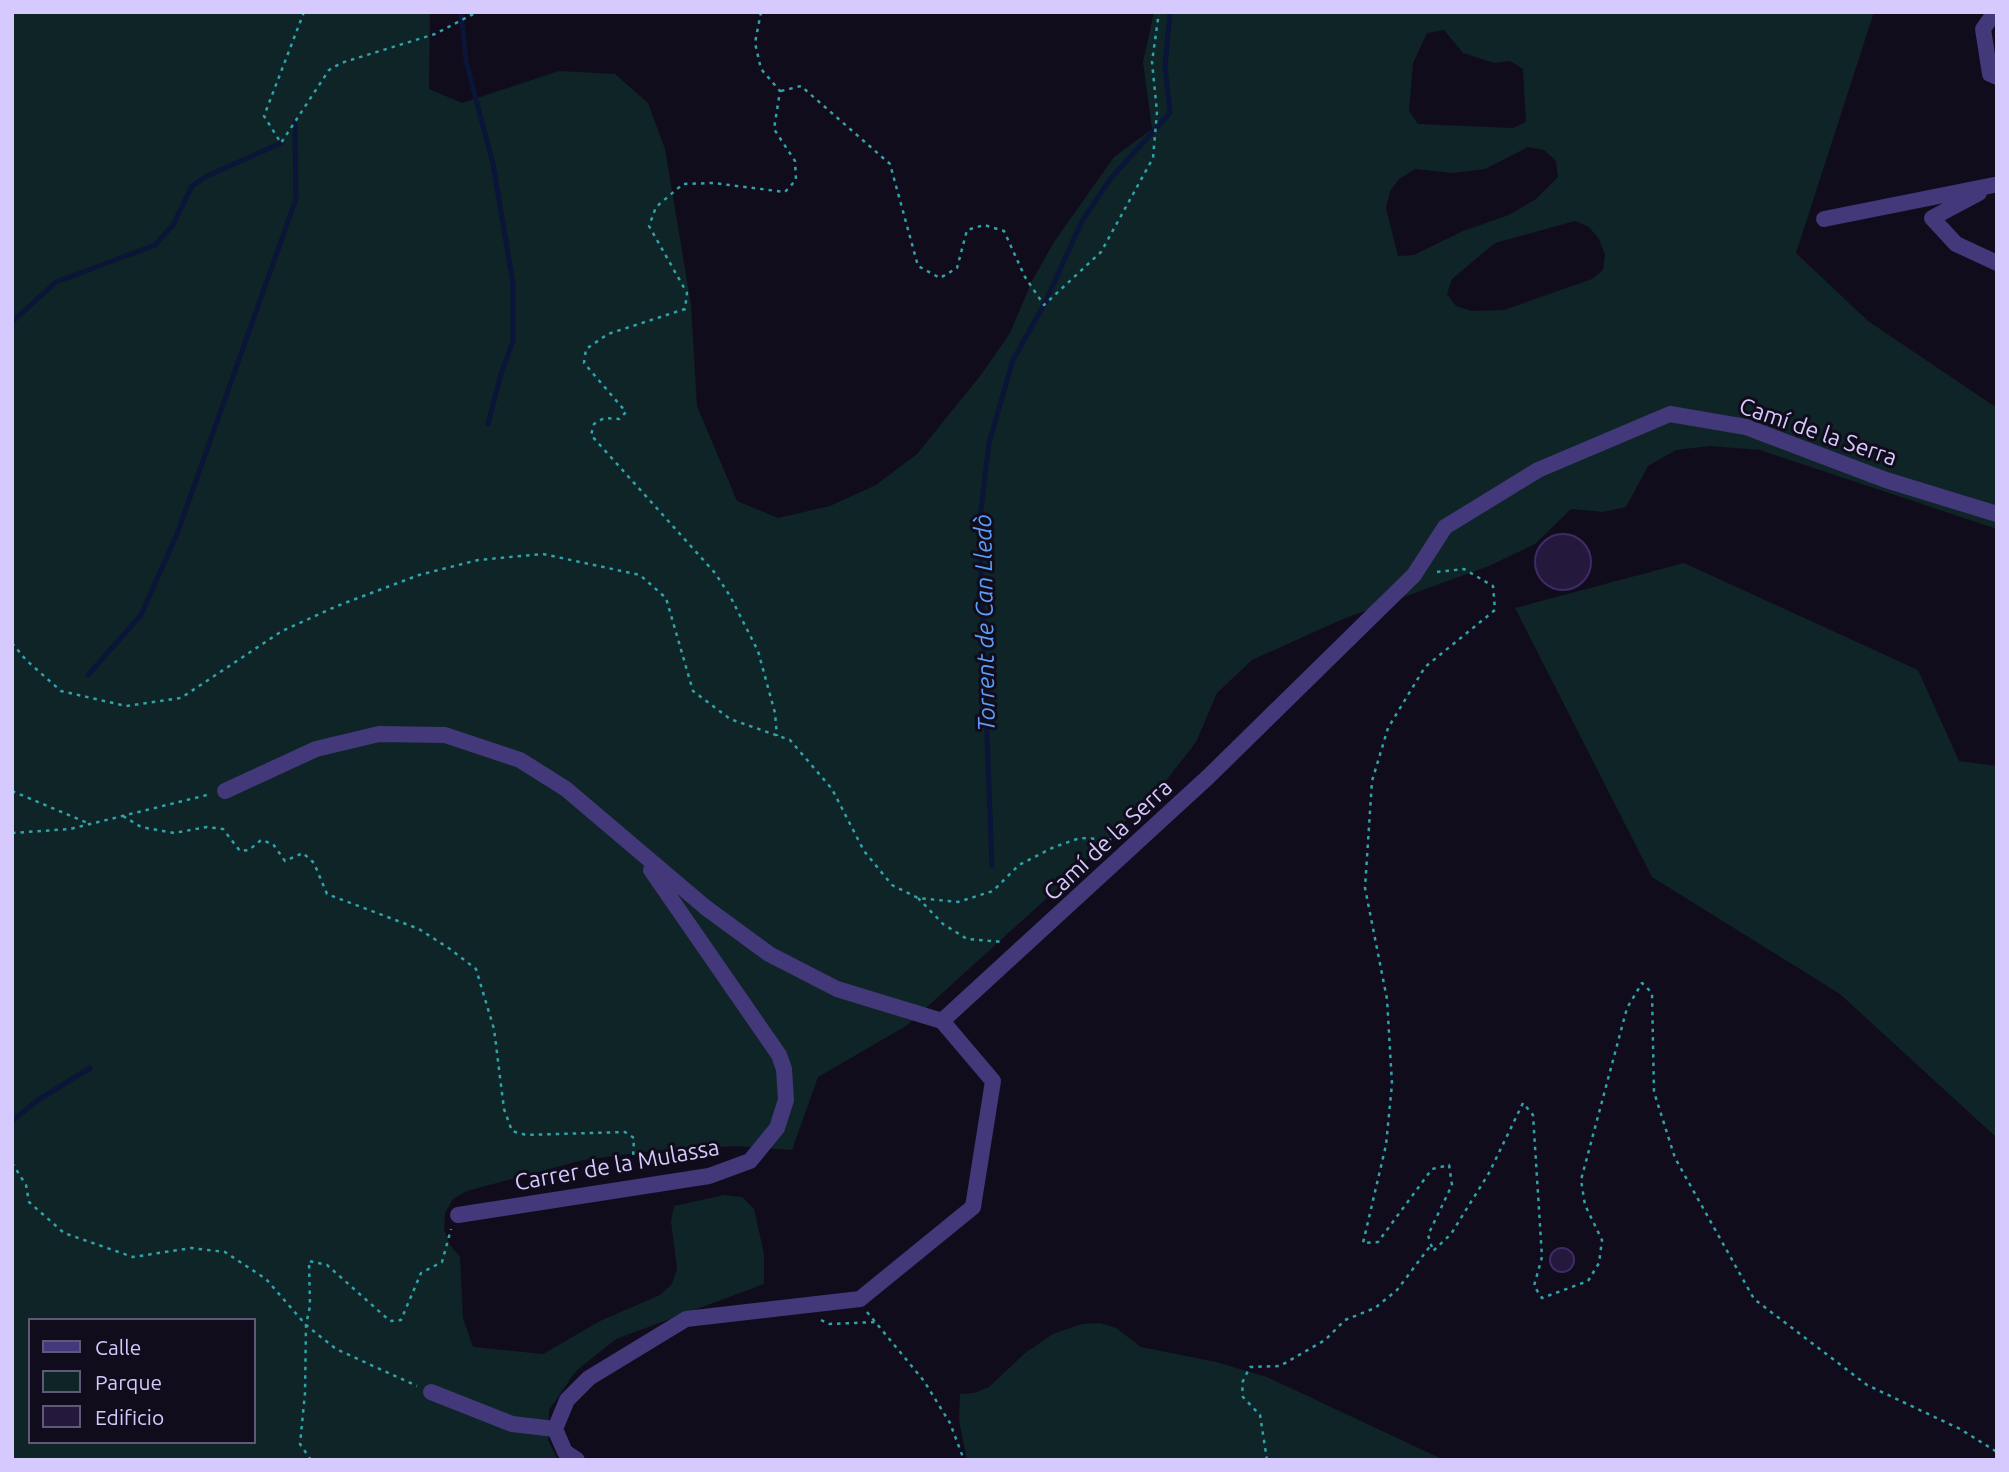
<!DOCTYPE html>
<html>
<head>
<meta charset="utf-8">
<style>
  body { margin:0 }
  #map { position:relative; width:2009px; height:1472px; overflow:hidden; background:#110c1c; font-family:Ubuntu,sans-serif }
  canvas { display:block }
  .frame { position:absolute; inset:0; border:14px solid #d5c9fd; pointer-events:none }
  .legend { position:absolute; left:28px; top:1318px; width:228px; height:126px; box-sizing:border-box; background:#110c1c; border:2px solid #5f5876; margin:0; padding:9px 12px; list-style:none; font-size:21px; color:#d5c9fd }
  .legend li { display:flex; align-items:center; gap:14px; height:35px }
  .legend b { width:35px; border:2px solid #5f5876 }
</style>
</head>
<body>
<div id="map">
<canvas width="2009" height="1472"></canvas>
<div class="frame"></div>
<ul class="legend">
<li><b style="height:9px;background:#42387a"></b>Calle</li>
<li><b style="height:19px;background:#0f2426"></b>Parque</li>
<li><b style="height:19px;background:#24193d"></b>Edificio</li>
</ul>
</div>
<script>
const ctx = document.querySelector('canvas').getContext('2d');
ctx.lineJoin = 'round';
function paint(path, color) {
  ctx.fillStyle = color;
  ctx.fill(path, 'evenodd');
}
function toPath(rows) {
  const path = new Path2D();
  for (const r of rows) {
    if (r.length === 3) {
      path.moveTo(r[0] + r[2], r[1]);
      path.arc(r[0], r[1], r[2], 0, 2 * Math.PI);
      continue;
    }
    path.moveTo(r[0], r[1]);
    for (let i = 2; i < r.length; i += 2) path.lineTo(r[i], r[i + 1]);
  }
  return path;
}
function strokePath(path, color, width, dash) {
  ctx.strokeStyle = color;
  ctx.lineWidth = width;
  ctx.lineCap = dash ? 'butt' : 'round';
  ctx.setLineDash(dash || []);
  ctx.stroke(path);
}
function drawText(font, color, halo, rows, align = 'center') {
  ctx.font = font + ' Ubuntu,sans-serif';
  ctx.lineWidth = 6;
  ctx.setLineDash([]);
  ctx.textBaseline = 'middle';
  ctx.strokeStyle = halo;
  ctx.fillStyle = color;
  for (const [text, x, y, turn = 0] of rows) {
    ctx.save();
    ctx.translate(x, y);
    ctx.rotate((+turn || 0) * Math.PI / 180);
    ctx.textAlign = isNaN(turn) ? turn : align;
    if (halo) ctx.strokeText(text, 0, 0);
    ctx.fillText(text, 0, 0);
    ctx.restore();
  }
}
const green = toPath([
  [12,12,430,12,429,89,462,103,559,71,615,74,648,103,665,149,691,305,697,406,737,501,778,518,830,506,876,485,917,454,981,375,1010,333,1032,281,1054,242,1114,157,1152,129,1143,62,1154,12,1874,12,1796,253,1868,321,1997,408,1997,529,1760,450,1710,446,1676,450,1648,466,1626,507,1603,512,1571,509,1535,544,1489,566,1343,619,1252,660,1217,693,1196,742,1165,782,1057,889,906,1026,818,1077,792,1150,736,1146,659,1150,583,1160,467,1191,453,1199,445,1213,444,1229,450,1245,460,1257,463,1318,473,1347,543,1354,600,1321,660,1295,672,1284,677,1269,671,1221,674,1206,724,1195,742,1197,754,1209,764,1254,764,1284,616,1339,576,1371,549,1410,548,1440,558,1460,12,1460],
  [1444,30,1463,53,1494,63,1510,61,1523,69,1526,122,1513,128,1418,124,1409,111,1413,63,1427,33],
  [1528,147,1544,150,1556,161,1558,177,1536,199,1509,215,1463,231,1414,255,1398,256,1386,208,1390,191,1399,179,1415,169,1453,173,1485,169],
  [1575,221,1589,227,1599,239,1605,255,1603,270,1592,279,1504,310,1472,311,1456,306,1447,294,1452,279,1495,243],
  [30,1320,254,1320,254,1442,30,1442],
  [1684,563,1918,670,1959,761,1997,766,1997,1138,1840,994,1652,877,1515,608],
  [1100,1323,1116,1328,1141,1347,1216,1362,1267,1377,1444,1460,967,1460,959,1420,960,1394,974,1393,989,1387,1025,1353,1053,1334,1082,1324]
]);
const stream = toPath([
  [461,12,466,61,493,164,513,283,513,341,501,374,488,424],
  [12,322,56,282,155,245,173,225,192,186,207,176,281,143],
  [88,675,141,615,177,534,296,199,295,122],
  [992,866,979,527,989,443,1013,360,1044,305,1082,221,1111,178,1170,113,1165,67,1170,12],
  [12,1121,38,1100,90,1068]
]);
const building = toPath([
  [1563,562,28],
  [1562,1260,12]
]);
const path = toPath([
  [304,12,264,116,281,143,329,70,341,63,435,34,477,12],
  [761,12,755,43,761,69,780,91,774,129,795,161,796,180,785,192,713,183,683,184,656,207,649,226,687,293,685,309,608,334,586,349,584,363,626,412,619,419,604,418,594,424,591,435,715,573,730,596,758,651,775,713,777,736],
  [781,91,801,86,890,164,918,266,940,278,957,268,967,230,984,225,1004,231,1025,277,1044,305,1101,252,1153,158,1157,112,1152,62,1159,12],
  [1437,572,1464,569,1493,586,1495,610,1425,667,1388,728,1372,781,1365,888,1387,999,1392,1084,1386,1145,1363,1243,1378,1242,1432,1169,1449,1165,1452,1185,1428,1235,1433,1251,1451,1234,1489,1173,1523,1103,1533,1115,1542,1257,1534,1286,1542,1298,1588,1281,1599,1263,1602,1240,1585,1205,1581,1180,1627,1008,1642,983,1652,993,1654,1092,1675,1158,1754,1299,1867,1385,1960,1429,1997,1452],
  [12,643,26,660,61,691,126,706,181,698,282,631,337,606,419,575,478,560,543,554,640,575,666,598,693,691,730,719,790,740,832,789,864,851,892,885,918,898,958,902,993,891,1019,865,1054,847,1080,838,1116,840],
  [12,791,90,824],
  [123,816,141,827,174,833,207,827,223,829,240,851,249,850,261,840,273,844,285,861,303,853,314,863,327,894,419,929,450,949,476,969,494,1029,504,1109,512,1131,526,1135,625,1132,634,1138,633,1159,614,1174],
  [12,833,70,829,211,794],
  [918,898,943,924,967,939,1004,942],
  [12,1163,26,1185,29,1202,64,1233,133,1257,191,1248,225,1252,266,1279,306,1325,336,1349,417,1386],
  [867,1312,924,1381,950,1423,964,1460],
  [821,1320,829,1324,876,1322],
  [311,1460,300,1444,305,1393,306,1325,310,1306,309,1261,327,1265,390,1321,401,1320,421,1273,442,1262,451,1229],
  [1267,1460,1260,1415,1243,1397,1242,1383,1250,1367,1280,1366,1325,1340,1345,1320,1375,1308,1397,1290,1431,1245]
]);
const minor = toPath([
  [1995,12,1983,29,1990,74,1997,77],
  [1979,193,1932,218,1956,244,1997,263],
  [1824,219,1994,185],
  [225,791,316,749,379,734,445,735,520,760,566,789,705,907,769,954,837,989,942,1021],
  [942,1021,1208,777,1414,575,1445,527,1538,470,1670,414,1746,427,1886,480,1997,514],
  [458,1215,709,1176,750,1161,777,1128,786,1100,784,1069,779,1055,651,870],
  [431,1392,512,1424,555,1429],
  [577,1460,565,1452,555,1429,567,1400,589,1378,686,1319,860,1299,973,1207,993,1081,942,1021]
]);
const streetNames = [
  ["Camí de la Serra",1818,432,19],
  ["Camí de la Serra",1108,840,-43],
  ["Carrer de la Mulassa",617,1165,-10]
];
const waterNames = [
  ["Torrent de Can Lledò",985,623,-91]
];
paint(green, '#0f2426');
strokePath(stream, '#0a1537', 5);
paint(building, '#24193d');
strokePath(building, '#3e2b68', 2);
strokePath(path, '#30a3aa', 2.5, [3.5, 5]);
strokePath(minor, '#42387a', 16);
drawText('23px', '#d5c9fd', '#110c1c', streetNames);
drawText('italic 24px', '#5b9efa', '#110c1c', waterNames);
</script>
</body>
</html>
